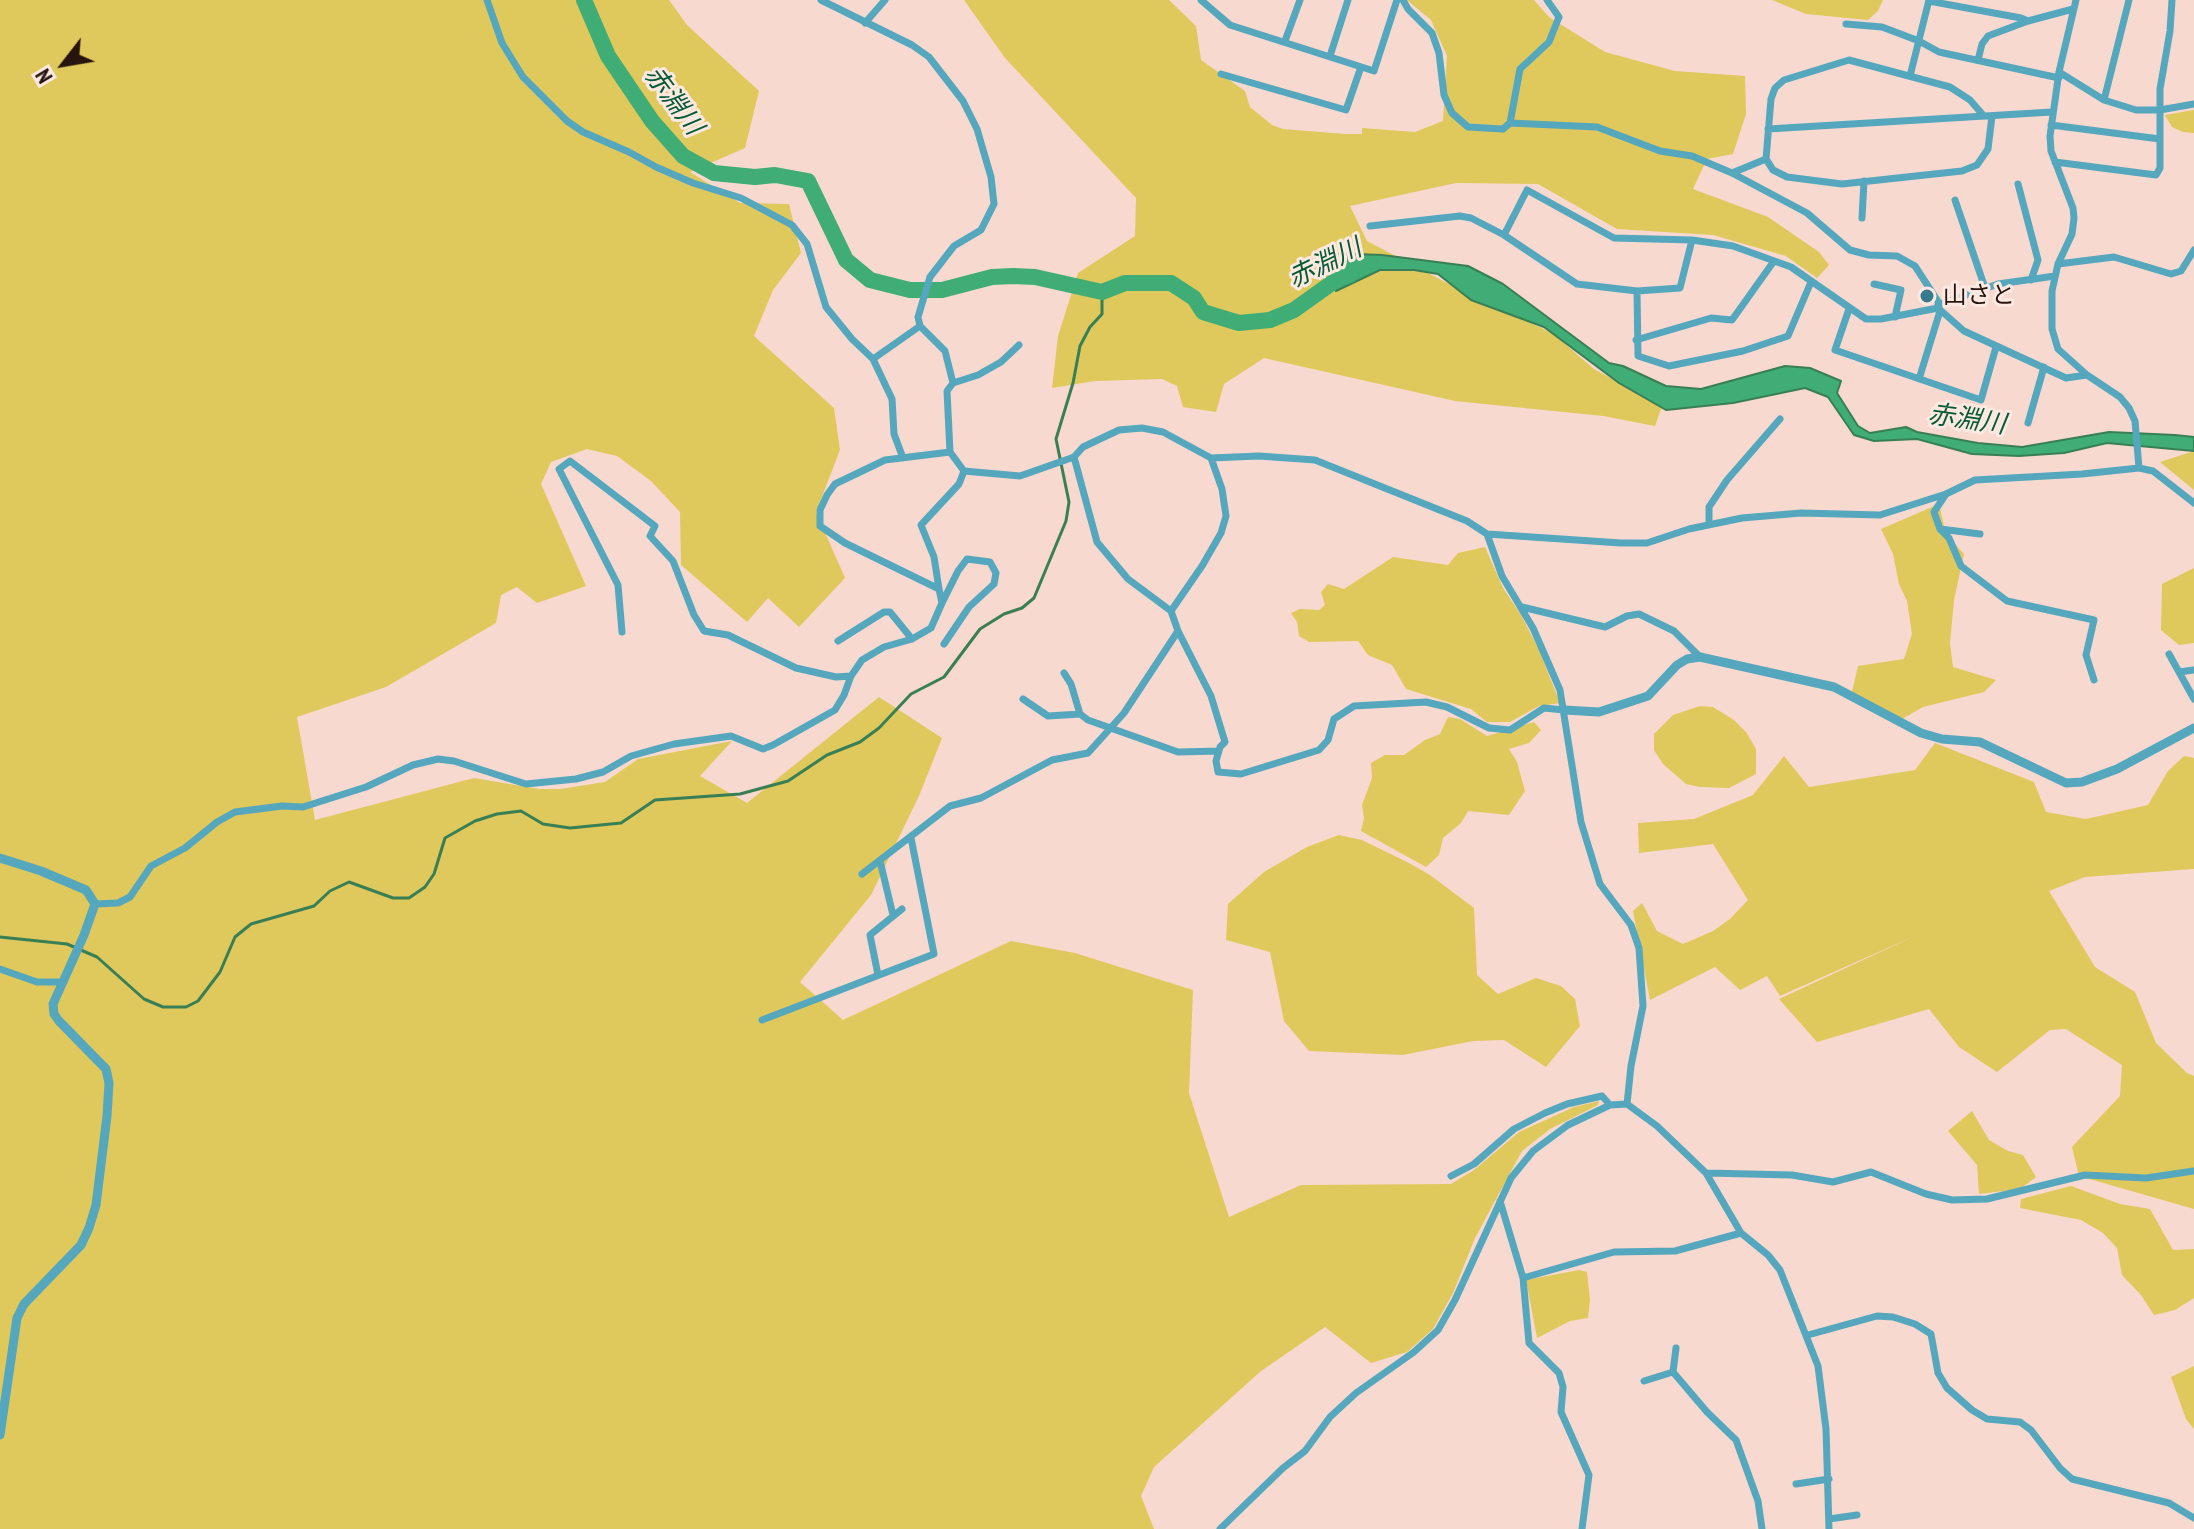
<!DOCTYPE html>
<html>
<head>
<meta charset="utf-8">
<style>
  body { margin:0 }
  #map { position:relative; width:2194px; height:1529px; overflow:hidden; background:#f8d9d0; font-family:"PT Sans Narrow",sans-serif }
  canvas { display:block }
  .north { position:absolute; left:24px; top:24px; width:80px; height:80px; -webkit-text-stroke:6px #fee9e2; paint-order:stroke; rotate:239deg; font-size:22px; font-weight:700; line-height:32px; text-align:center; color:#26140f }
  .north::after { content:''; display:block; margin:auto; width:28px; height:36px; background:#26140f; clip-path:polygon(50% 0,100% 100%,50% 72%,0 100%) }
</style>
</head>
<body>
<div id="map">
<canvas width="2194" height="1529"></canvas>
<div class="north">N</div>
</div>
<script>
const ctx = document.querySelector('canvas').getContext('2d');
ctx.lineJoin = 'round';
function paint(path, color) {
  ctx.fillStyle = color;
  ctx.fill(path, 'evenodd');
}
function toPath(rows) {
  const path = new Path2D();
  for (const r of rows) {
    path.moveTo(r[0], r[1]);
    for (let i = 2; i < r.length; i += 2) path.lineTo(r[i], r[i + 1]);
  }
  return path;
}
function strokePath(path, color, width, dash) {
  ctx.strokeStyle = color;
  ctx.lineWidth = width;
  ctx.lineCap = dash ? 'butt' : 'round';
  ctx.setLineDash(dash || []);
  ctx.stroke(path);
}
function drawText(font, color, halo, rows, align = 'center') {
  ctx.font = font + ' "PT Sans Narrow","Noto Sans JP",sans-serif';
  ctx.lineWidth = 6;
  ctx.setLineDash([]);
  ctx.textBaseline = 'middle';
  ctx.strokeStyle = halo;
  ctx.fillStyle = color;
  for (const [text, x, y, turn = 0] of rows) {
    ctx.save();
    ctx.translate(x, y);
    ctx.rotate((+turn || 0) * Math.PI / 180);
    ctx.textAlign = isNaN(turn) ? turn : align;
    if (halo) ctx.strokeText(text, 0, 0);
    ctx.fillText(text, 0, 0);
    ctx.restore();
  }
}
const green = toPath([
  [0,0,669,0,687,25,759,91,745,148,690,172,740,203,789,204,801,253,773,290,754,336,834,408,840,450,816,512,845,578,799,627,768,598,747,622,681,565,680,512,651,481,617,456,587,449,551,462,541,484,586,586,537,603,517,587,501,595,496,623,386,687,297,717,315,820,474,778,539,789,560,789,605,782,638,759,732,741,700,776,747,803,879,697,942,738,919,796,871,895,800,982,843,1020,1011,941,1075,953,1193,990,1189,1093,1229,1217,1301,1185,1451,1184,1474,1170,1519,1132,1574,1107,1599,1101,1598,1105,1550,1129,1522,1151,1475,1238,1453,1293,1433,1329,1407,1352,1371,1363,1325,1327,1261,1371,1154,1467,1141,1496,1154,1529,0,1529],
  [964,0,1169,0,1196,26,1201,60,1245,91,1250,107,1272,125,1283,129,1345,134,1362,134,1362,128,1415,132,1443,121,1447,56,1431,20,1407,0,1534,0,1549,17,1605,52,1675,71,1745,76,1746,114,1733,154,1707,159,1693,189,1768,217,1819,252,1829,265,1817,278,1786,256,1713,235,1617,229,1538,184,1456,183,1350,206,1367,241,1466,293,1552,333,1594,369,1662,406,1655,426,1603,416,1455,401,1264,358,1224,384,1216,412,1183,407,1177,386,1162,379,1095,381,1052,388,1058,336,1078,273,1135,236,1136,198,1005,58],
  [1772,0,1883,0,1878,11,1868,20,1806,14],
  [2194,110,2194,133,2183,132,2172,127,2165,115],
  [2194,451,2194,490,2160,462],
  [1939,504,1946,534,1964,554,1954,600,1950,643,1953,667,1996,680,1984,692,1923,707,1902,719,1851,696,1858,666,1904,659,1912,634,1907,601,1899,584,1893,554,1881,529],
  [1485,547,1503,588,1521,615,1539,650,1560,703,1539,706,1510,722,1487,722,1471,709,1406,689,1392,665,1368,655,1358,641,1309,642,1299,636,1297,622,1291,613,1300,609,1319,610,1325,605,1321,592,1328,584,1344,589,1393,557,1448,565,1458,553],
  [2194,568,2194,643,2179,645,2161,630,2162,584],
  [1700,706,1713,707,1734,720,1746,732,1756,749,1756,774,1729,788,1700,787,1686,784,1663,764,1654,750,1654,734,1673,715],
  [1448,717,1460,719,1487,736,1534,722,1541,730,1529,743,1509,749,1517,762,1525,791,1509,815,1468,811,1461,823,1443,838,1439,855,1426,867,1361,831,1364,818,1362,805,1372,778,1371,763,1385,755,1404,755,1425,740,1440,734],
  [1935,743,2034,782,2046,812,2086,819,2148,805,2168,771,2184,756,2194,758,2194,869,2085,877,2049,891,2095,967,2135,992,2156,1043,2187,1073,2194,1076,2194,1209,2079,1176,2072,1147,2120,1096,2122,1065,2066,1029,2050,1030,1997,1072,1959,1047,1929,1009,1817,1042,1779,999,1919,934,1780,996,1767,976,1740,990,1715,967,1650,1000,1633,911,1642,903,1657,931,1683,944,1713,931,1730,919,1748,900,1713,844,1639,853,1638,823,1694,819,1753,795,1784,756,1809,787,1915,770],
  [1339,835,1362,840,1409,863,1430,875,1474,908,1477,975,1498,994,1536,978,1561,986,1575,999,1580,1026,1546,1067,1504,1040,1473,1041,1403,1055,1309,1051,1284,1021,1270,952,1226,940,1228,904,1264,872,1307,847],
  [1972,1111,1989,1140,2008,1151,2023,1155,2036,1177,2020,1189,1979,1194,1977,1165,1948,1131],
  [2071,1186,2120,1204,2150,1209,2173,1250,2194,1249,2194,1298,2175,1310,2154,1315,2141,1295,2122,1275,2117,1248,2103,1233,2081,1220,2020,1208,2021,1199],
  [1579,1270,1587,1272,1590,1300,1588,1318,1570,1321,1537,1338,1526,1280],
  [2194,1366,2194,1429,2186,1419,2171,1377]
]);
const water = toPath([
  [1328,253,1382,255,1468,266,1503,284,1609,363,1623,366,1666,386,1701,389,1785,366,1810,368,1841,381,1837,393,1858,426,1870,433,1906,427,1917,432,1978,443,2022,447,2109,432,2175,435,2194,437,2194,451,2107,443,2064,453,2019,456,1972,454,1917,439,1874,441,1854,435,1828,397,1805,388,1733,403,1666,410,1619,383,1544,327,1471,300,1438,274,1414,270,1380,270,1336,291,1323,260,1328,253]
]);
const stream = toPath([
  [0,937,67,944,97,957,144,999,163,1007,186,1007,198,1001,220,972,235,937,251,924,314,906,330,891,349,882,393,898,409,898,425,887,434,874,445,838,475,821,497,814,521,811,543,824,570,828,621,823,655,800,740,794,788,781,827,755,860,742,879,728,911,694,944,677,980,629,1004,614,1022,608,1034,598,1066,521,1069,502,1056,439,1073,383,1080,346,1090,327,1102,314,1102,292]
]);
const river = toPath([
  [584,0,608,56,652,121,683,156,714,173,755,177,775,175,808,181,846,260,870,280,910,290,942,290,992,277,1013,276,1035,277,1102,292,1125,283,1171,283,1194,298,1203,312,1239,323,1270,320,1294,310,1336,280,1350,275]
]);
const minor = toPath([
  [487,0,502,43,523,77,567,121,583,132,629,152,656,167,693,183,741,198,792,225,807,244,826,307,852,339,873,359,892,399,894,434,903,458],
  [821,0,912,45,929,57,963,101,977,129,991,177,994,204,981,230,954,246,930,277,918,317,920,326,945,351,953,383],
  [1201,0,1230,25,1374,71,1397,0],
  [1403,0,1408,9,1432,33,1439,53,1444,95,1452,113,1468,127,1503,129,1510,123,1597,127,1660,151,1692,156,1732,173,1807,213,1850,250,1869,255,1897,256,1915,266,1939,303,1938,308,1964,331,2066,378,2087,375],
  [2076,0,2059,72,2050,136,2051,151,2073,208,2074,218,2072,234,2058,264,2052,291,2052,329,2058,349,2087,375,2120,397,2129,408,2135,421,2139,468],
  [1929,1,2021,18,2028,21],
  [865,23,885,0],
  [1846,24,1882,27,1919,41,1939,52,2059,78],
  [1285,41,1300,0],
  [1330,56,1348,0],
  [1978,60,1982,44,1988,36,2028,21,2073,9],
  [2059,72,2104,100,2136,110,2160,110,2194,104],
  [1221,74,1346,110,1361,67],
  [1910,76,1929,0],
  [2104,100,2129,0],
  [1983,115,1970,100,1950,87,1849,60,1784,80,1775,88,1771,99,1766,159,1773,170,1787,177,1842,184,1962,171,1977,165,1988,149,1992,116],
  [1510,123,1520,69,1549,42,1559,17,1547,0],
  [2051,125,2160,139],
  [1768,129,2052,112],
  [2055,162,2156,175,2160,168,2160,89,2170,31,2172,0],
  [1732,173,1766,159],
  [2018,184,2038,260,2031,280],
  [1955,200,1985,288],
  [1862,218,1864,181],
  [1370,226,1460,216,1471,218,1504,235,1577,284,1637,291,1680,288,1692,240],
  [1504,235,1527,190,1614,238,1692,240,1733,246,1791,267,1866,319,1881,319,1938,308],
  [2058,264,2114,257,2171,274,2181,271,2194,250],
  [1874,284,1901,290,1895,317],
  [1637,291,1638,356,1669,366,1743,351,1788,336,1811,282],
  [1938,305,1998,284,2055,276],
  [1849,309,1835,350,1981,400,1996,347],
  [1636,340,1711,318,1732,320,1774,261],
  [1019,345,1001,362,978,375,953,383,947,391,950,452,964,471,1020,476,1074,457,1083,447,1119,430,1142,428,1163,432,1211,458,1259,456,1315,460,1467,521,1487,534,1621,543,1647,543,1689,529,1742,518,1801,513,1880,515,1946,494,1975,480,2082,474,2139,468,2153,471,2194,503],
  [873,359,920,326],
  [1919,379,1940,311],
  [2028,423,2044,367],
  [1074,457,1097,542,1128,579,1171,611],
  [1946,494,1934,512,1940,529,1949,538,1961,566,2007,601,2094,620,2086,655,2094,680],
  [1709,525,1709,507,1727,480,1780,419],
  [1940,529,1980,534],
  [1487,534,1502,576,1533,628,1560,690,1581,822,1600,884,1631,925,1639,948,1643,1006,1631,1066,1627,1104],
  [939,589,934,557,921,525,959,484,964,471],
  [942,603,958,571,967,559,990,562,996,573,994,584,969,607,944,644],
  [1522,607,1605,627,1627,616,1639,614,1674,631,1700,657],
  [1178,631,1211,696,1225,742,1220,747,1216,761,1218,772,1241,774,1319,750,1328,740,1334,719,1354,706,1426,702,1447,707,1489,728,1510,730,1544,708,1564,710],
  [622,632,618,585,559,469,570,461,655,526,650,536,673,561,694,615,704,631,728,635,796,668,836,677,851,676],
  [838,641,884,612,890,612,912,639],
  [2169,654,2194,699],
  [2179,672,2194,670],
  [1064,673,1071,684,1080,714,1088,720,1178,752,1219,751],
  [1023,699,1048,716,1080,714],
  [880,861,893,915],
  [862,874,950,806,981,798,1052,760,1088,753,1124,713,1178,631,1171,611,1202,566,1221,533,1226,516,1222,489,1211,458],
  [95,904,118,903,130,897,151,866,185,848,217,822,235,812,282,806,303,807,366,787,413,765,438,759,454,761,526,784,576,779,603,772,631,756,674,744,731,736,763,749,773,745,835,710,844,695,851,676,862,660,884,647,912,639,931,628,942,603,939,589,845,543,820,526,820,510,827,495,835,484,885,460,950,452],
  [0,969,37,982,61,982],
  [878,975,870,935,902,909],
  [762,1020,934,954,911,838],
  [1706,1173,1792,1175,1833,1182,1871,1172,1926,1194,1952,1200,1987,1199,2085,1175,2146,1178,2194,1171],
  [1451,1176,1474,1164,1514,1129,1545,1113,1567,1104,1602,1096,1610,1105],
  [1500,1201,1523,1278,1529,1343,1559,1373,1563,1387,1561,1412,1589,1475,1582,1529],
  [1523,1278,1614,1252,1675,1251,1741,1233],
  [1808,1335,1877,1316,1893,1317,1915,1324,1931,1334,1938,1373,1947,1388,1972,1410,1987,1419,2020,1422,2031,1430,2060,1468,2072,1479,2169,1503,2194,1518],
  [1676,1348,1673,1372,1707,1412,1736,1440,1758,1501,1762,1529],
  [1644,1381,1673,1372],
  [1796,1484,1829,1479],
  [1829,1519,1857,1515],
  [1220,1529,1283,1468,1305,1451,1330,1417,1356,1393,1414,1352,1438,1330,1455,1300,1511,1178,1533,1151,1568,1125,1610,1105,1627,1104,1657,1126,1706,1173,1741,1233,1768,1255,1780,1270,1818,1366,1826,1429,1829,1529]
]);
const tertiary = toPath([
  [1564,710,1599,712,1648,696,1677,665,1687,659,1700,657,1834,687,1921,733,1942,739,1980,742,2066,783,2082,782,2117,769,2194,728],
  [0,858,41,871,86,890,95,904,84,935,53,1004,54,1014,59,1021,106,1069,109,1083,107,1116,96,1205,89,1228,81,1245,24,1304,17,1318,0,1435]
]);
const markers = [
  [1927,296,8,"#377a8b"]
];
const poiNames = [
  ["山さと",1943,296]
];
const waterNames = [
  ["赤淵川",673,101,53],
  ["赤淵川",1325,264,-26],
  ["赤淵川",1967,420,8]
];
paint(green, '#dfc85c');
paint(water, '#3fad75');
strokePath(water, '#387f56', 2);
strokePath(stream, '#387f56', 3);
strokePath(river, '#3fad75', 16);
strokePath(minor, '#55a7bd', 7);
strokePath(tertiary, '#55a7bd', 9);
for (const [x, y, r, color] of markers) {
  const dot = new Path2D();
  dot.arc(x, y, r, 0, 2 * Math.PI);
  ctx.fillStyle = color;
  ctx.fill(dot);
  strokePath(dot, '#fee9e2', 3);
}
drawText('24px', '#26140f', '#fee9e2', poiNames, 'left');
drawText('italic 26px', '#045b36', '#fee9e2', waterNames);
</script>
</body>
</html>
